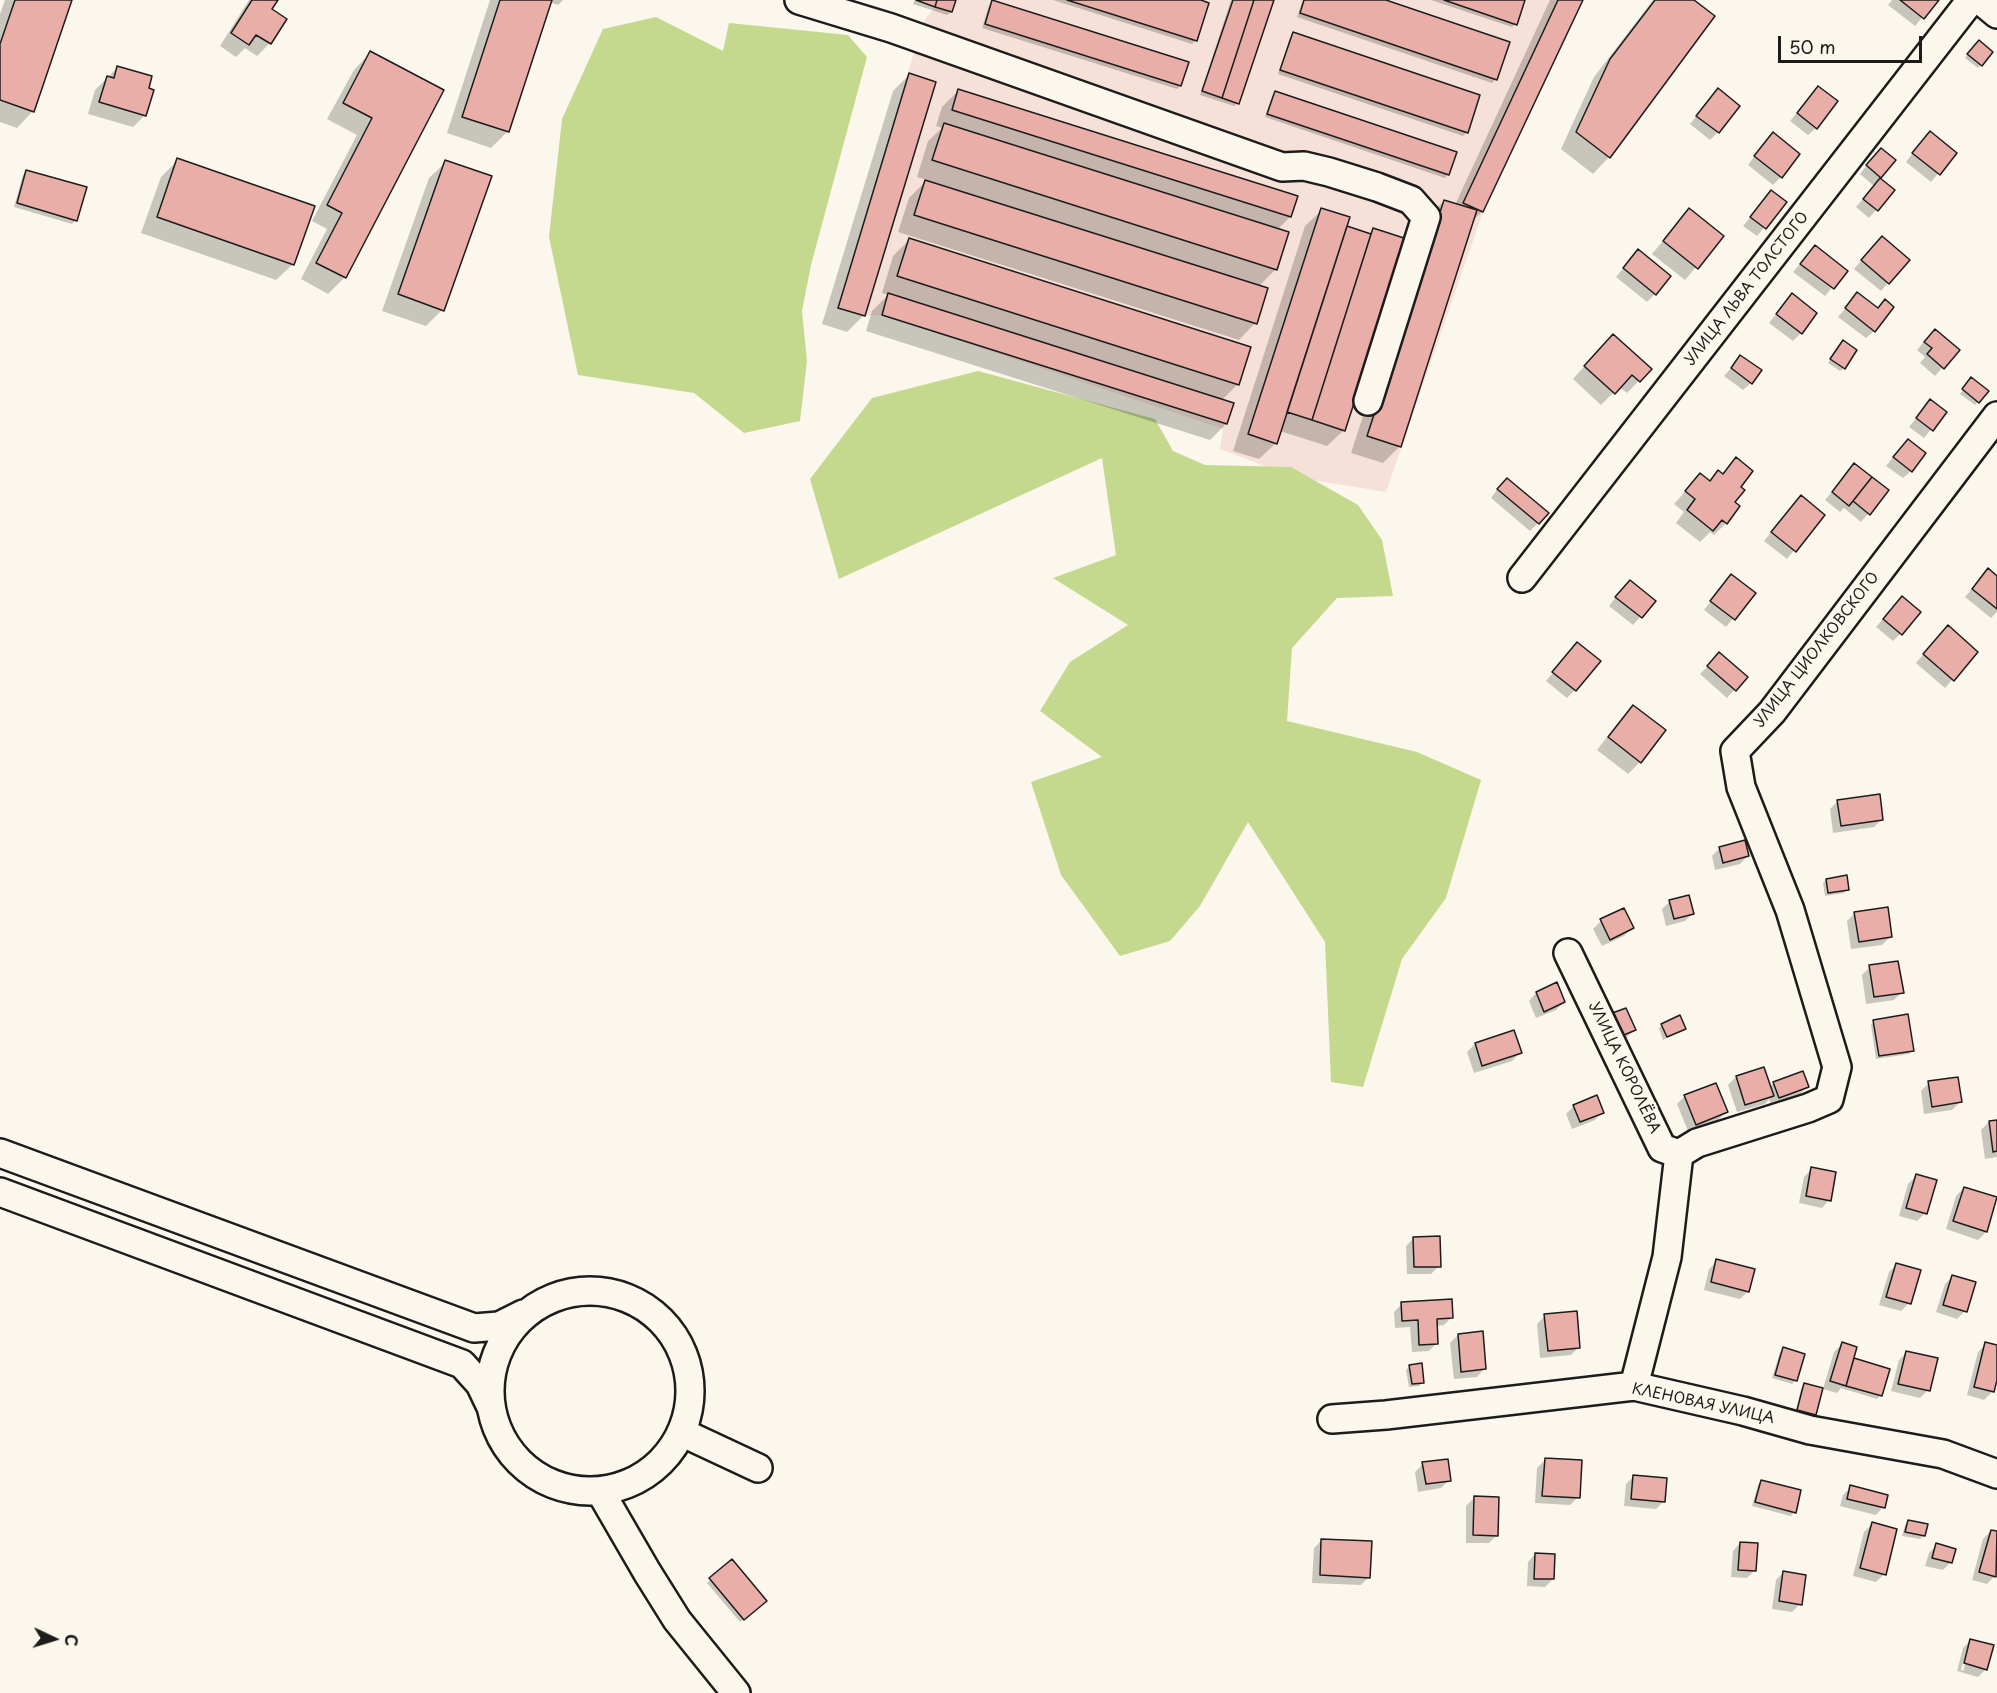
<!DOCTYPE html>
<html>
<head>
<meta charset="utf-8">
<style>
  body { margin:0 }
  #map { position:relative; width:1997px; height:1693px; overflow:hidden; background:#fbf7ec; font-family:"Playpen Sans",sans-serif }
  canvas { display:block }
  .north { position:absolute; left:24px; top:1609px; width:60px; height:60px; -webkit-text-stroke:4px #fbf7ec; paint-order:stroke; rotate:94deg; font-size:16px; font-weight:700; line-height:24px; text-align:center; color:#1c1c1c }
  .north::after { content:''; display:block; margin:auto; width:21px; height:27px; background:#1c1c1c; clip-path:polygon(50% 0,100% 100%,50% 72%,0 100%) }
  .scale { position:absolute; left:1778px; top:36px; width:144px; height:27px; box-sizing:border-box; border:3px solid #1c1c1c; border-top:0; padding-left:8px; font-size:18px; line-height:21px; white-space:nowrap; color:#1c1c1c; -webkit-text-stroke:4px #fbf7ec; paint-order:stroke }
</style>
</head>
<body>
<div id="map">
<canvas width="1997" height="1693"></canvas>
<div class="north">С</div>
<div class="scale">50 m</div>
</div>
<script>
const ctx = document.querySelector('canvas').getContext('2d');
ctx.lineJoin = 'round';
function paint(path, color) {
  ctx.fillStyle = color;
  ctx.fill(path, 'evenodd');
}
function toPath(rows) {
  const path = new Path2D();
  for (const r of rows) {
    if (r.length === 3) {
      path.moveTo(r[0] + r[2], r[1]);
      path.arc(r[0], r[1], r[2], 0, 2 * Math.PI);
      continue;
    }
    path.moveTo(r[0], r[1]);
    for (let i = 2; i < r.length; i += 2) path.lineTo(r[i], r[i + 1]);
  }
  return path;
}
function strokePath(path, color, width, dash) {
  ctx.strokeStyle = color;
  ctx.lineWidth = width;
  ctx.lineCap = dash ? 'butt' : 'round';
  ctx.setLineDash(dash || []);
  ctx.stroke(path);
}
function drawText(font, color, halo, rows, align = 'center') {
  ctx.font = font + ' "Playpen Sans",sans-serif';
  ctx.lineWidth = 5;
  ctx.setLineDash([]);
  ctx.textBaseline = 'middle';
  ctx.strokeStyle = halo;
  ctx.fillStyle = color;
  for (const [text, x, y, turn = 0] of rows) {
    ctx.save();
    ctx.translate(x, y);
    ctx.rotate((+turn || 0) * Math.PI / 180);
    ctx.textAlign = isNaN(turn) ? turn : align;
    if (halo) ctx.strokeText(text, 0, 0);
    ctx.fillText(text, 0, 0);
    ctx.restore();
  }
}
const built = toPath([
  [913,0,1582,0,1483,212,1386,492,1294,477,1220,449,1223,429,882,315,865,316,838,308,923,22,935,7]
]);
const green = toPath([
  [656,17,723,51,729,23,848,35,867,57,811,265,802,311,807,361,800,421,744,433,694,393,578,375,549,237,562,119,603,29],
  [978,371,1155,419,1173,451,1205,465,1291,467,1358,505,1382,540,1393,596,1337,598,1292,648,1287,721,1417,752,1481,780,1446,898,1402,959,1363,1087,1331,1082,1325,942,1248,822,1200,906,1170,941,1120,956,1061,875,1031,782,1102,757,1040,711,1070,662,1128,625,1053,578,1116,555,1102,458,839,579,810,479,872,398]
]);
const shadow = toPath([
  [5,0,70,0,33,111,17,128,0,122,0,14],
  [249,0,277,0,270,10,285,19,269,44,257,56,245,48,236,57,220,46],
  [490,0,563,0,558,5,549,2,508,131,491,148,447,133],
  [915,0,955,0,951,12,947,15,913,4],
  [1053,0,1196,0,1196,40,1192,44],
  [1231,0,1272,0,1238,103,1234,106,1200,95],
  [1303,0,1382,0,1496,79,1492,83,1297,17],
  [1431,0,1523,0,1515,24,1512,27],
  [1550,0,1581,0,1482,212,1471,222,1399,447,1383,463,1351,453,1427,218,1444,201,1455,205],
  [1653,0,1692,0,1713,16,1609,157,1593,174,1561,149,1594,77],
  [1892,0,1937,0,1915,26,1888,5],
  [993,2,1180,86,1177,89,982,28,989,5],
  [1293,34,1479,96,1466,133,1463,136,1278,74,1290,37],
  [1975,45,1981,65,1978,68,1965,58],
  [370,53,442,91,345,277,328,294,301,279,327,229,312,221,357,135,327,119,354,70],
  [118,67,147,89,145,115,133,127,88,114,95,90],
  [909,75,864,315,847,332,822,324,893,91],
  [1818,88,1816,128,1808,135,1790,121],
  [959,90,1290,217,1277,230,1276,269,1258,287,1255,323,1239,340,898,232,909,198,927,180,917,177,928,141,942,128,936,126,942,107],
  [1718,90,1718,132,1710,140,1690,124],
  [1275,93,1448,174,1445,178,1265,117,1272,96],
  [1922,141,1955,153,1931,182,1906,162],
  [1765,142,1781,177,1773,185,1748,165],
  [1873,157,1894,160,1879,179,1893,191,1869,218,1856,207,1874,186,1860,174],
  [178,160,293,264,276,280,141,233,161,177],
  [446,162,442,310,426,326,382,311,429,178],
  [27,171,76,220,72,224,14,207,23,175],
  [1771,192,1785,202,1757,236,1743,226],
  [1322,210,1345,227,1369,234,1374,229,1344,430,1327,446,1280,431,1276,443,1259,459,1233,451,1305,226],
  [1689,210,1722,236,1685,280,1652,254],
  [909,240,1238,384,1222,400,1226,424,1210,440,866,331,872,311,888,295,882,293,893,256],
  [1874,246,1888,283,1881,291,1854,269],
  [1815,247,1846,271,1825,296,1793,272],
  [1631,259,1655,294,1647,302,1616,277],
  [1858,294,1877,309,1885,301,1874,331,1866,338,1838,317],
  [1792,295,1801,333,1793,341,1769,323],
  [1927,338,1958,350,1935,376,1920,363,1925,357,1917,350],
  [1843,342,1844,368,1840,371,1828,363],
  [1601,348,1650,369,1627,393,1619,387,1601,405,1573,379],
  [1741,357,1751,383,1743,390,1724,376],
  [1968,383,1978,402,1975,405,1960,394],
  [1930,401,1945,412,1924,438,1909,427],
  [1900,448,1911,471,1903,478,1886,466],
  [1736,459,1739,487,1726,523,1714,535,1710,532,1700,542,1676,523,1684,512,1674,504,1700,475,1708,482,1718,472,1721,475],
  [1855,465,1887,491,1861,522,1844,508,1840,512,1825,500],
  [1499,487,1538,523,1530,531,1491,498],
  [1793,505,1823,515,1787,559,1764,541],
  [1988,570,1997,577,1997,612,1991,618,1965,597],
  [1731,576,1754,593,1726,627,1704,610],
  [1622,589,1654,601,1633,625,1609,606],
  [1894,606,1900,634,1893,641,1876,627],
  [1940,635,1976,652,1945,688,1916,663],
  [1577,644,1575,690,1567,698,1546,681],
  [1712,662,1746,677,1727,698,1700,674],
  [1633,707,1640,762,1628,774,1597,750,1621,719],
  [1838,801,1882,819,1874,827,1833,833,1830,809],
  [1720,848,1748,856,1740,864,1715,870,1712,856],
  [1826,880,1847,889,1844,893,1825,896,1823,883],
  [1670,901,1693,913,1685,921,1666,926,1662,909],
  [1855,913,1890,937,1882,945,1851,949,1847,921],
  [1601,921,1632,928,1624,936,1602,946,1593,929],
  [1870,967,1902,992,1894,1000,1866,1004,1862,975],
  [1536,993,1564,1002,1556,1010,1536,1018,1529,1001],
  [1874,1021,1912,1050,1909,1054,1876,1059,1871,1025],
  [1597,1025,1634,1030,1626,1038,1606,1046],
  [1662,1025,1684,1029,1663,1040,1659,1028],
  [1513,1032,1520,1053,1512,1061,1474,1073,1467,1052,1475,1044],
  [1763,1069,1770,1087,1774,1083,1807,1087,1799,1095,1771,1105,1769,1099,1765,1104,1737,1112,1728,1085,1736,1077],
  [1929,1083,1960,1102,1952,1110,1924,1114,1921,1091],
  [1685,1096,1726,1112,1718,1120,1688,1131,1677,1104],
  [1574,1106,1602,1112,1595,1120,1572,1129,1566,1114],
  [1997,1121,1997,1157,1985,1159,1981,1130,1989,1122],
  [1812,1169,1829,1200,1822,1208,1799,1203,1804,1177],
  [1916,1176,1925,1213,1917,1221,1899,1216,1908,1184],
  [1964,1188,1986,1232,1978,1240,1946,1229,1956,1196],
  [1414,1238,1439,1266,1431,1274,1407,1274,1406,1246],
  [1717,1261,1748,1291,1740,1299,1704,1290,1709,1269],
  [1897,1264,1909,1303,1901,1311,1879,1305,1889,1272],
  [1953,1276,1965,1311,1957,1319,1936,1312,1945,1284],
  [1402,1304,1452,1317,1444,1325,1436,1326,1437,1343,1429,1351,1412,1352,1410,1327,1395,1328,1394,1312],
  [1545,1316,1579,1347,1571,1355,1540,1358,1537,1324],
  [1458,1335,1484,1369,1477,1377,1454,1379,1450,1343],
  [1842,1344,1852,1359,1888,1370,1880,1396,1877,1399,1841,1388,1837,1393,1823,1389,1834,1352],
  [1986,1344,1997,1347,1997,1375,1992,1392,1984,1400,1967,1395,1978,1352],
  [1784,1349,1796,1380,1792,1384,1772,1378,1780,1352],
  [1907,1352,1928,1390,1920,1398,1891,1391,1899,1360],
  [1410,1366,1423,1382,1419,1386,1409,1387,1406,1370],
  [1805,1385,1815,1415,1811,1418,1795,1414,1801,1389],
  [1545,1460,1578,1497,1570,1505,1535,1503,1537,1468],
  [1423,1464,1449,1480,1441,1488,1418,1492,1415,1472],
  [1634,1476,1664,1501,1656,1509,1624,1506,1626,1484],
  [1761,1482,1794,1512,1791,1516,1752,1506,1758,1485],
  [1851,1487,1883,1507,1876,1515,1840,1506,1843,1495],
  [1474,1498,1497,1535,1489,1543,1466,1543,1466,1506],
  [1908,1521,1924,1536,1920,1539,1902,1536,1905,1525],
  [1872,1524,1884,1574,1876,1582,1853,1576,1864,1532],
  [1991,1531,1997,1533,1997,1569,1995,1576,1987,1584,1972,1580,1983,1539],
  [1322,1540,1369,1577,1361,1585,1312,1583,1314,1548],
  [1740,1543,1755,1570,1747,1578,1731,1577,1733,1551],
  [1937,1545,1951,1562,1943,1570,1925,1566,1929,1553],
  [1535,1554,1553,1579,1545,1587,1527,1586,1528,1562],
  [732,1561,762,1604,740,1622,707,1583],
  [1784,1572,1800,1604,1792,1612,1772,1609,1776,1580],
  [1971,1640,1986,1669,1978,1677,1957,1671,1963,1648],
  [1967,1648,1970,1648,1963,1671,1961,1670]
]);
const building = toPath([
  [15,0,72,0,34,112,0,100,0,44,15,0],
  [252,0,278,0,272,9,287,19,271,44,256,35,249,45,231,33,252,0],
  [500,0,552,0,509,132,462,117,500,0],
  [916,0,937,0,935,7,916,0],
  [937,0,956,0,952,12,935,7,937,0],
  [992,0,1189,62,1181,86,985,24,992,0],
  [1067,0,1201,0,1209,3,1197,41,1067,0],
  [1233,0,1254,0,1222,98,1202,91,1233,0],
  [1254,0,1274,0,1239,104,1222,98,1254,0],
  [1304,0,1386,0,1510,42,1497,80,1300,13,1304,0],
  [1444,0,1525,0,1517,25,1444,0],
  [1558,0,1583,0,1483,212,1463,203,1558,0],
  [1655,0,1694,0,1715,16,1610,158,1576,132,1610,59,1655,0],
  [1900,0,1939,0,1924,19,1900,0],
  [1293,32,1480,95,1468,133,1280,70,1293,32],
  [1979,40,1993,52,1982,66,1967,54,1979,40],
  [370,51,444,90,346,278,316,263,342,213,327,205,372,118,343,103,370,51],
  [117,66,152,76,149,88,154,90,146,116,99,102,107,76,114,78,117,66],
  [909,73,936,82,865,316,838,308,909,73],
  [1818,86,1838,101,1817,129,1797,113,1818,86],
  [1718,88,1740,106,1719,133,1696,116,1718,88],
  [958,89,1298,196,1291,217,952,110,958,89],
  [1275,91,1457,152,1449,175,1267,114,1275,91],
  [944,123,1289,232,1277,270,932,160,944,123],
  [1930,131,1957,153,1940,175,1912,153,1930,131],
  [1773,132,1800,154,1782,178,1754,156,1773,132],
  [1881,148,1896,160,1881,178,1866,165,1881,148],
  [177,158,315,206,294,265,157,217,177,158],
  [445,160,492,176,444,311,398,294,445,160],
  [26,170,87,187,77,221,17,203,26,170],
  [1880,178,1895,190,1878,211,1863,199,1880,178],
  [925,180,1268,288,1257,324,914,215,925,180],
  [1771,190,1787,202,1766,229,1750,217,1771,190],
  [1444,200,1477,210,1401,447,1367,436,1444,200],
  [1321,208,1350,217,1277,444,1248,434,1321,208],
  [1689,208,1724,236,1698,269,1663,241,1689,208],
  [1347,226,1371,234,1312,420,1287,412,1347,226],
  [1373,228,1407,239,1345,431,1312,420,1373,228],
  [1882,236,1910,260,1889,284,1861,260,1882,236],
  [909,238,1251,347,1239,385,897,276,909,238],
  [1815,245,1848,271,1834,289,1800,264,1815,245],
  [1638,249,1671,276,1656,295,1623,268,1638,249],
  [1857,292,1878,308,1885,299,1894,307,1875,332,1845,308,1857,292],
  [888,293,1234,403,1227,424,882,315,888,293],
  [1792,293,1817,313,1802,334,1776,314,1792,293],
  [1935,329,1960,350,1944,369,1927,354,1932,348,1924,342,1935,329],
  [1613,334,1652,369,1640,382,1632,375,1615,394,1584,366,1613,334],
  [1843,340,1857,350,1845,369,1830,359,1843,340],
  [1740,355,1762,370,1752,384,1731,368,1740,355],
  [1971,377,1989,391,1979,403,1962,389,1971,377],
  [1930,399,1947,412,1933,431,1916,418,1930,399],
  [1908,439,1926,453,1912,472,1893,457,1908,439],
  [1736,457,1753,471,1741,487,1745,490,1735,502,1740,506,1727,524,1722,520,1713,531,1687,510,1695,499,1685,491,1700,473,1710,481,1718,470,1723,474,1736,457],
  [1854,463,1872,477,1849,506,1832,492,1854,463],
  [1872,477,1889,490,1870,515,1853,501,1872,477],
  [1507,478,1549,513,1539,524,1497,489,1507,478],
  [1801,495,1825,515,1796,552,1771,532,1801,495],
  [1988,568,1997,576,1997,609,1972,589,1988,568],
  [1731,574,1756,593,1735,620,1710,601,1731,574],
  [1630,580,1656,601,1642,618,1615,597,1630,580],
  [1902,596,1921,612,1902,635,1883,619,1902,596],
  [1948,625,1978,652,1954,681,1923,654,1948,625],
  [1577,642,1601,661,1576,691,1552,672,1577,642],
  [1719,652,1748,677,1736,691,1707,666,1719,652],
  [1633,705,1666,730,1641,763,1608,737,1633,705],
  [1880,794,1883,820,1841,826,1837,800,1880,794],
  [1745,840,1749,856,1723,863,1719,847,1745,840],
  [1847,875,1849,890,1828,893,1826,879,1847,875],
  [1689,895,1694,914,1674,919,1669,900,1689,895],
  [1888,907,1892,937,1859,942,1854,912,1888,907],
  [1624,908,1634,928,1610,940,1600,919,1624,908],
  [1898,961,1904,993,1874,997,1869,965,1898,961],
  [1557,982,1565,1002,1544,1012,1536,992,1557,982],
  [1626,1008,1636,1030,1614,1039,1604,1016,1626,1008],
  [1908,1014,1914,1051,1879,1056,1873,1020,1908,1014],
  [1680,1015,1686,1029,1667,1037,1661,1024,1680,1015],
  [1514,1030,1522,1053,1482,1066,1475,1043,1514,1030],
  [1764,1067,1774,1096,1745,1105,1736,1076,1764,1067],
  [1803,1071,1809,1087,1779,1098,1773,1082,1803,1071],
  [1958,1077,1962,1102,1932,1107,1928,1081,1958,1077],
  [1716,1083,1728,1112,1696,1125,1684,1095,1716,1083],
  [1597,1095,1604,1113,1580,1122,1573,1105,1597,1095],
  [1997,1120,1997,1151,1993,1152,1989,1121,1997,1120],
  [1811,1167,1836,1172,1831,1201,1806,1196,1811,1167],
  [1916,1174,1937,1180,1927,1214,1906,1208,1916,1174],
  [1964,1187,1997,1197,1987,1232,1953,1221,1964,1187],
  [1440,1236,1441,1267,1414,1267,1413,1237,1440,1236],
  [1716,1259,1755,1269,1749,1292,1711,1282,1716,1259],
  [1896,1263,1921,1270,1911,1304,1886,1297,1896,1263],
  [1952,1275,1976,1282,1967,1312,1943,1305,1952,1275],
  [1452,1299,1453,1318,1437,1319,1438,1344,1419,1345,1418,1320,1402,1321,1401,1302,1452,1299],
  [1577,1311,1580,1348,1548,1351,1544,1314,1577,1311],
  [1483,1331,1486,1369,1461,1372,1458,1334,1483,1331],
  [1842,1342,1857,1347,1846,1386,1830,1381,1842,1342],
  [1985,1342,1997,1345,1997,1380,1994,1392,1974,1387,1985,1342],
  [1783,1347,1805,1354,1797,1381,1775,1375,1783,1347],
  [1906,1351,1938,1358,1930,1391,1898,1384,1906,1351],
  [1854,1358,1890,1369,1882,1396,1846,1386,1854,1358],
  [1422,1363,1424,1383,1412,1384,1409,1365,1422,1363],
  [1804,1383,1823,1388,1816,1415,1797,1410,1804,1383],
  [1545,1458,1582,1460,1580,1498,1542,1496,1545,1458],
  [1448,1459,1451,1481,1426,1484,1422,1462,1448,1459],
  [1633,1475,1667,1478,1665,1502,1631,1499,1633,1475],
  [1761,1480,1801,1490,1796,1513,1755,1502,1761,1480],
  [1850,1485,1888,1495,1885,1508,1847,1499,1850,1485],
  [1474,1496,1499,1497,1498,1536,1473,1535,1474,1496],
  [1908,1520,1928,1524,1925,1536,1905,1532,1908,1520],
  [1872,1522,1897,1529,1886,1575,1860,1568,1872,1522],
  [1991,1530,1997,1531,1996,1577,1979,1572,1991,1530],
  [1321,1539,1372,1541,1370,1578,1320,1575,1321,1539],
  [1740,1542,1758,1543,1756,1571,1738,1570,1740,1542],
  [1936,1543,1956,1549,1952,1563,1932,1558,1936,1543],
  [1535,1553,1555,1554,1554,1579,1534,1579,1535,1553],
  [732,1559,767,1601,744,1620,709,1578,732,1559],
  [1783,1571,1806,1575,1802,1605,1779,1601,1783,1571],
  [1970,1639,1994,1645,1987,1670,1964,1663,1970,1639]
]);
const minor = toPath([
  [799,0,891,28,1282,167,1304,166,1329,172,1377,187,1411,200,1426,217,1368,401],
  [1980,0,1997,14],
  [1522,578,1971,0],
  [1568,953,1662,1148,1679,1154,1667,1257,1634,1386],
  [0,1153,474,1328,499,1326,523,1314],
  [1679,1154,1697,1143,1808,1108,1829,1099,1837,1067,1790,910,1741,787,1735,751,1772,712,1997,416],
  [0,1192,462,1364,480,1384,491,1407],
  [590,1391,100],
  [1332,1419,1386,1415,1634,1386,1743,1411,1810,1430,1943,1454,1997,1474],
  [681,1432,758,1468],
  [600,1491,647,1572,677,1620,736,1693]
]);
const streetNames = [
  ["УЛИЦА ЛЬВА ТОЛСТОГО",1747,289,-52],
  ["УЛИЦА ЦИОЛКОВСКОГО",1817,650,-52],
  ["УЛИЦА КОРОЛЁВА",1624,1068,64],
  ["КЛЕНОВАЯ УЛИЦА",1703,1404,12]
];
paint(built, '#f6e1d8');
paint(green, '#c4d98e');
paint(shadow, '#0003');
paint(building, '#e9aea8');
strokePath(building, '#1c1c1c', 1.5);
strokePath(minor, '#1c1c1c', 32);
strokePath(minor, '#fbf7ec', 27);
drawText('15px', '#1c1c1c', '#fbf7ec', streetNames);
</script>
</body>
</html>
